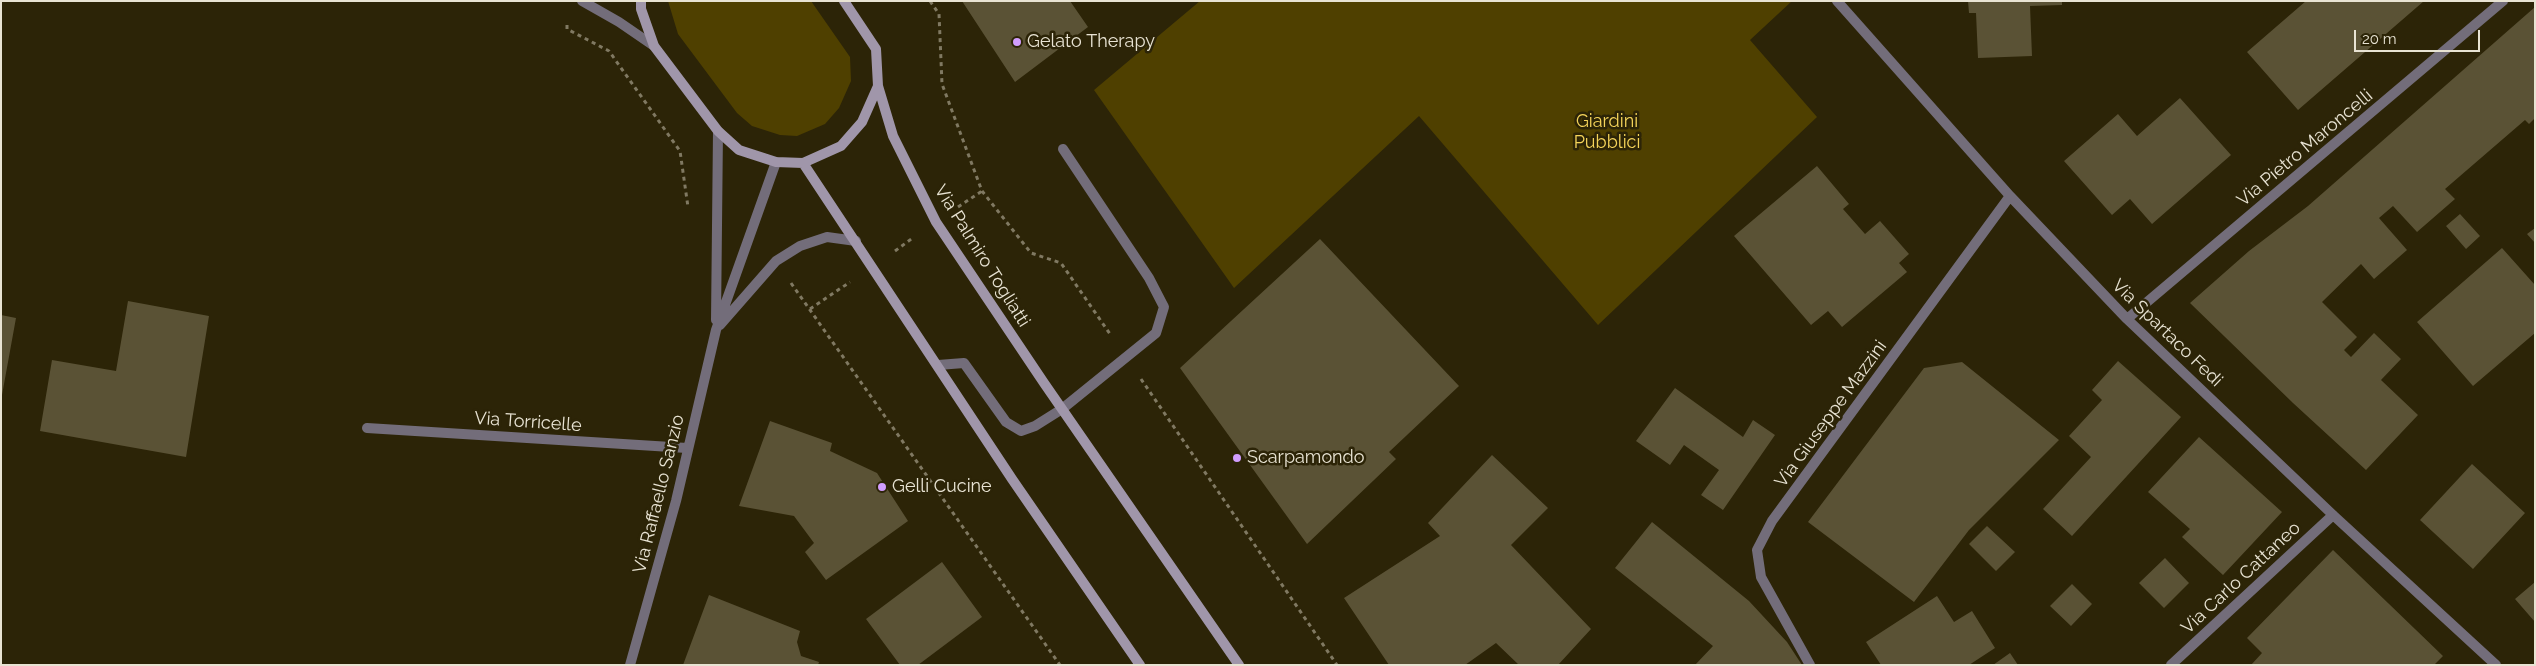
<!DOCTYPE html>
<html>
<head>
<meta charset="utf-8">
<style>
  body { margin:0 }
  #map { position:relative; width:2536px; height:666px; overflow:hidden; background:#2c2407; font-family:Raleway,sans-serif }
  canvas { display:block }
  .frame { position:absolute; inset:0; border:2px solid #e8e3d3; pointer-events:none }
  .scale { position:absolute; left:2354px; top:30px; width:126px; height:22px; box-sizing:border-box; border:2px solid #e8e3d3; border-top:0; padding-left:6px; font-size:15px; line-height:18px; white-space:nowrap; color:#e8e3d3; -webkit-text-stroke:4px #2c2407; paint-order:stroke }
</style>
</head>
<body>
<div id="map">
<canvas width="2536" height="666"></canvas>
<div class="frame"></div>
<div class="scale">20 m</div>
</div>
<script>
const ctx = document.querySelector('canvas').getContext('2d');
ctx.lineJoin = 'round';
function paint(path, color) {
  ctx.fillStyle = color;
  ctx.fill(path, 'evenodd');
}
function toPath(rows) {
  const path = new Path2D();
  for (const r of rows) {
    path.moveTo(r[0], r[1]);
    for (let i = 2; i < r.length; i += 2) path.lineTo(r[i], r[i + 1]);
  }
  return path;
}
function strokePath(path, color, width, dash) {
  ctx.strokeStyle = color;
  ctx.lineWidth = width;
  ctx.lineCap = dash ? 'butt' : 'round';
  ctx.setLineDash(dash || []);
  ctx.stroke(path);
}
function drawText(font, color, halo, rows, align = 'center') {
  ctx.font = font + ' Raleway,sans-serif';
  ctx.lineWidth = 5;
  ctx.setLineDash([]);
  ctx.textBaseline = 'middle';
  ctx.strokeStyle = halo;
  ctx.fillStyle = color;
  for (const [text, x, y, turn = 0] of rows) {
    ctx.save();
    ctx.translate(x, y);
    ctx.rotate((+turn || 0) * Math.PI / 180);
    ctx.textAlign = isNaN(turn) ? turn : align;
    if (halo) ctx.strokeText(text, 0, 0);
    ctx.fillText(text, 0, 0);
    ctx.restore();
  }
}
const green = toPath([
  [668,1,811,1,850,57,851,81,839,108,825,124,797,136,780,135,752,126,737,113,678,34],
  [1200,1,1792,1,1750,40,1817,117,1598,325,1419,116,1234,288,1094,90]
]);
const building = toPath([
  [962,1,1070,1,1088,27,1015,82],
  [1968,1,2062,1,2062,5,2030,6,2032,56,1978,58,1976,13,1969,13],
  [2306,1,2424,1,2298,110,2247,52],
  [2535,7,2535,118,2529,124,2525,120,2445,189,2455,199,2417,232,2393,206,2379,218,2407,250,2374,279,2361,264,2322,302,2357,337,2344,350,2351,357,2374,333,2401,359,2381,380,2418,415,2366,470,2293,403,2190,303,2249,251,2308,206],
  [2180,98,2231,155,2152,224,2130,199,2112,215,2064,161,2118,114,2137,136],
  [1817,166,1849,204,1843,209,1865,234,1880,221,1909,254,1899,263,1907,272,1842,327,1828,311,1811,325,1734,236],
  [2460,214,2480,236,2466,249,2446,226],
  [2535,228,2535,243,2527,234],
  [1320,239,1459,386,1389,452,1396,459,1307,544,1180,368],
  [2502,248,2535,285,2535,333,2473,386,2417,322],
  [128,301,209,316,186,457,40,431,52,360,116,371],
  [1,315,16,318,2,395,1,394],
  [2118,361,2181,417,2072,536,2043,509,2091,457,2069,436,2102,400,2092,390],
  [1962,362,2059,440,1969,530,1914,602,1808,522,1924,368],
  [1675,388,1743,437,1753,420,1775,435,1723,510,1701,495,1719,470,1684,445,1670,465,1636,441],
  [770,421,832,443,830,451,877,473,908,521,826,580,805,552,814,543,794,516,739,506],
  [2199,437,2282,512,2223,575,2182,537,2190,529,2148,492],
  [1492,455,1548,508,1511,545,1591,629,1558,665,1519,665,1496,643,1465,665,1389,665,1344,598,1440,536,1428,523],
  [2472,464,2525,513,2473,569,2420,520],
  [1652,522,1749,601,1787,642,1802,665,1695,665,1713,646,1615,568],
  [1987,526,2015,552,1996,571,1969,544],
  [2333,550,2443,656,2434,665,2251,665,2262,653,2247,638],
  [2165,558,2189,583,2164,608,2139,583],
  [942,562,982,617,918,665,900,665,866,619],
  [2535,582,2535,622,2515,599],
  [2072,584,2092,604,2071,626,2050,606],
  [709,595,800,631,797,642,801,656,819,662,818,665,683,665],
  [1937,596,1954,622,1972,611,1995,648,1969,665,1881,665,1866,642],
  [2010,653,2018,665,1993,665]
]);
const path = toPath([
  [930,1,939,14,942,84,982,191,1031,253,1061,263,1110,334],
  [567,25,567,29,609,51,680,151,688,207],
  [958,207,982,191],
  [895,251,914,237],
  [791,283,1060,665],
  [810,309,850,282],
  [1141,379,1337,665]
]);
const service = toPath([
  [1062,409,1156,333,1164,307,1149,278,1063,149]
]);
const minor = toPath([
  [1837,1,2010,196,2127,319,2333,515,2496,665],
  [2127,319,2503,1],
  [716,320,718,131],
  [720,325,776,261,800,246,827,237,856,241],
  [938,365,964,363,1006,422,1021,431,1035,426,1062,409],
  [367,428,687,448],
  [630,665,676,501,716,330,776,162],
  [1810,665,1761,577,1757,550,1772,521,2010,196],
  [2171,665,2333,515]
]);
const tertiary = toPath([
  [582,1,619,22,654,46]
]);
const secondary = toPath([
  [641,1,641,9,654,46,718,131,739,150,776,162,803,163,841,146,862,122,878,86],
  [844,1,876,49,878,86,893,136,936,222,1044,383,1239,665],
  [803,163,1012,479,1140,665]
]);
const markers = [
  [1017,42,5,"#d19dfe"],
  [1237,458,5,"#d19dfe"],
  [882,487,5,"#d19dfe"]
];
const poiNames = [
  ["Gelato Therapy",1027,42],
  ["Scarpamondo",1247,458],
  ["Gelli Cucine",892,487]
];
const parkNames = [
  ["Giardini",1607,122],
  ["Pubblici",1607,143]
];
const streetNames = [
  ["Via Pietro Maroncelli",2305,148,-40],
  ["Via Palmiro Togliatti",982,256,58],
  ["Via Spartaco Fedi",2167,333,44],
  ["Via Giuseppe Mazzini",1831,414,-54],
  ["Via Torricelle",528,422,4],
  ["Via Raffaello Sanzio",659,494,-76],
  ["Via Carlo Cattaneo",2241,578,-43]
];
paint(green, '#4f4000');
paint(building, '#5a5235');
strokePath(path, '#807962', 3, [4, 4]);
strokePath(service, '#736d7a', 10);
strokePath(minor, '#736d7a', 10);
strokePath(tertiary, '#736d7a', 10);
strokePath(secondary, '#a096aa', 10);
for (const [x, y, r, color] of markers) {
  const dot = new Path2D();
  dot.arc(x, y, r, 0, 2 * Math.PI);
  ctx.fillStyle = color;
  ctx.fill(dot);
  strokePath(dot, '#2c2407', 2);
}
drawText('18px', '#e8e3d3', '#2c2407', poiNames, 'left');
drawText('18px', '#f5d45a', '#2c2407', parkNames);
drawText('18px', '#e8e3d3', '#2c2407', streetNames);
</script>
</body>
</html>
